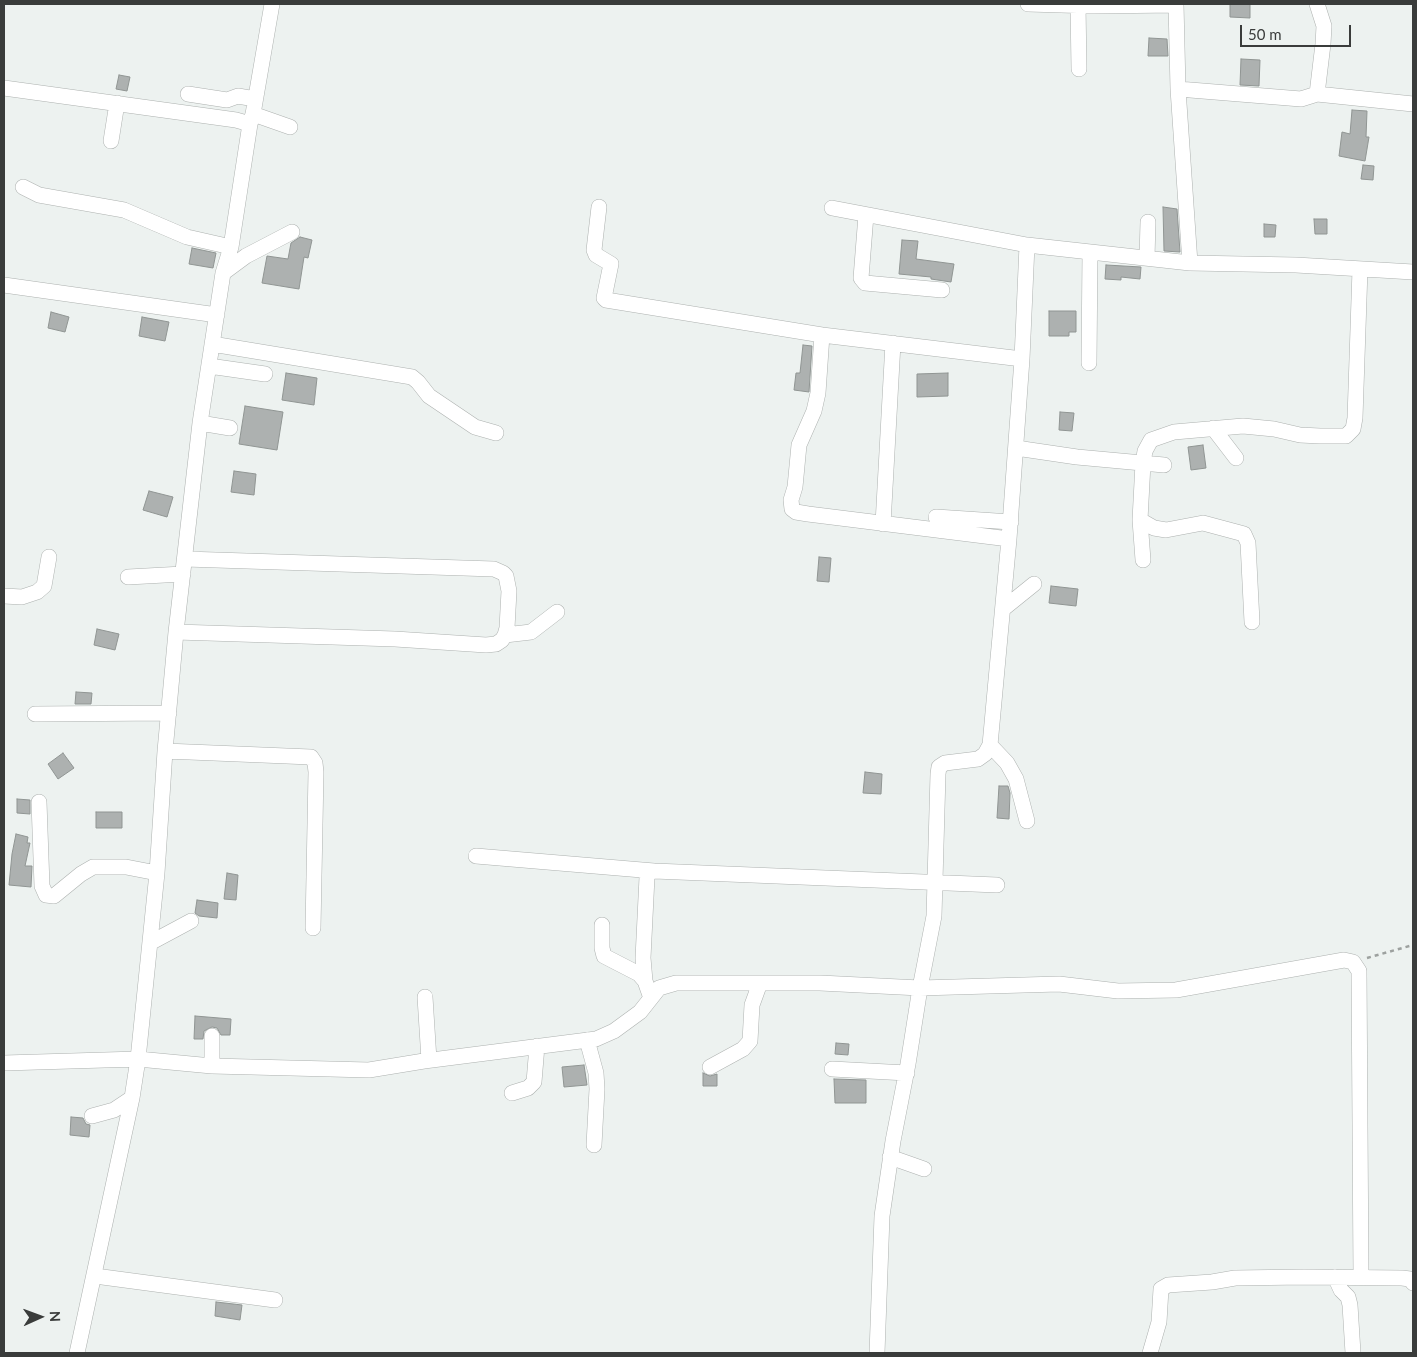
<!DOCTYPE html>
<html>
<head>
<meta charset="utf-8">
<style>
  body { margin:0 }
  #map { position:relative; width:1417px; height:1357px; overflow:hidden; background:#edf2f0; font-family:Lato,sans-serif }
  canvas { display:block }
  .frame { position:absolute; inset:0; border:5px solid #3a3c3b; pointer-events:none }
  .north { position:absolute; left:15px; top:1292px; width:50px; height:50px; -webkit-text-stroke:4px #edf2f0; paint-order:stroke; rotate:88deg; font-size:14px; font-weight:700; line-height:20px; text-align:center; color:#3a3c3b }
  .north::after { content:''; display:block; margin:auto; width:18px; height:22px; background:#3a3c3b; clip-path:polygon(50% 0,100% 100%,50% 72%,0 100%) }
  .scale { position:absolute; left:1240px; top:25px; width:111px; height:22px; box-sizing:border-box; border:2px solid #3a3c3b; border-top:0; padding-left:6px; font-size:15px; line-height:18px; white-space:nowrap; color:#3a3c3b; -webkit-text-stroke:4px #edf2f0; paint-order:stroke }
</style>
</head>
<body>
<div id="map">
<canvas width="1417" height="1357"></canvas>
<div class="frame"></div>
<div class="north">N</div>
<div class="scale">50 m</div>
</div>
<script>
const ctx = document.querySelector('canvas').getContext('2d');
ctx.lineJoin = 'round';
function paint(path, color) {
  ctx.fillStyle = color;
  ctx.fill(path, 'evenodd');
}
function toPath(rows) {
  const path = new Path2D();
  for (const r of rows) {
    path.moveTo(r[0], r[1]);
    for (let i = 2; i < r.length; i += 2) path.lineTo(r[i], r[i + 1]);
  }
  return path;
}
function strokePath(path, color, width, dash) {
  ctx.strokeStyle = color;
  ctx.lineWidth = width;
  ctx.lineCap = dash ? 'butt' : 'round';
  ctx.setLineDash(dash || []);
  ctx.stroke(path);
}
const building = toPath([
  [1230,4,1250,4,1250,18,1230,17,1230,4],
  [1149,38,1167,39,1168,56,1148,56,1149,38],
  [1241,59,1260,60,1259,86,1240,85,1241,59],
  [119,75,130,77,127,91,116,89,119,75],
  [1352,110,1367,111,1366,137,1369,137,1365,161,1339,156,1342,132,1350,134,1352,110],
  [1363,165,1374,166,1373,180,1361,179,1363,165],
  [1163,207,1177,209,1180,252,1164,251,1163,207],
  [1314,219,1327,219,1327,234,1315,234,1314,219],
  [1264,224,1276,225,1275,237,1264,237,1264,224],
  [300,237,312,240,308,258,304,257,299,289,262,283,267,256,288,259,291,243,300,237],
  [902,240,918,241,916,259,954,264,951,282,931,279,931,277,899,274,902,240],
  [192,248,216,253,213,268,189,264,192,248],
  [1106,265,1141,267,1140,279,1121,277,1121,280,1105,279,1106,265],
  [1049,311,1076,311,1076,332,1069,332,1069,336,1049,336,1049,311],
  [51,312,69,317,65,332,48,328,51,312],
  [142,317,169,322,165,341,139,336,142,317],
  [803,345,812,346,809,392,794,390,796,373,800,373,803,345],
  [286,373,317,378,314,405,282,400,286,373],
  [948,373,948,396,917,397,917,374,948,373],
  [245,406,283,412,277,450,239,444,245,406],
  [1060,412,1074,413,1072,431,1059,430,1060,412],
  [1203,445,1206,468,1191,470,1188,447,1203,445],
  [234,471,256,474,254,495,231,492,234,471],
  [149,491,173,497,167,517,143,510,149,491],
  [819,557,831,558,829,582,817,581,819,557],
  [1051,586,1078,589,1076,606,1049,603,1051,586],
  [97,629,119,634,115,650,94,645,97,629],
  [76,692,92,693,91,704,75,704,76,692],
  [63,753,74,768,58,779,48,764,63,753],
  [865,772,882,774,881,794,863,793,865,772],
  [999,786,1008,786,1010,793,1009,819,997,818,999,786],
  [17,799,30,800,30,814,17,813,17,799],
  [96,812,122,812,122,828,96,828,96,812],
  [16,834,28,837,27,843,30,843,25,866,32,866,31,887,9,885,12,854,16,834],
  [227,873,238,875,236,900,224,899,227,873],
  [197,900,218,903,217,918,199,916,195,913,197,900],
  [195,1016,231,1019,230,1035,221,1035,217,1028,212,1027,204,1031,203,1039,194,1039,195,1016],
  [836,1043,849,1044,848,1055,835,1054,836,1043],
  [584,1065,587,1085,564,1087,562,1067,584,1065],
  [703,1073,710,1076,717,1074,717,1086,703,1086,703,1073],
  [834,1079,866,1080,866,1103,835,1103,834,1079],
  [71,1117,83,1118,86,1124,90,1125,89,1137,70,1135,71,1117],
  [216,1302,242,1305,240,1320,215,1316,216,1302]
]);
const path = toPath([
  [1367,958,1413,945]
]);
const street = toPath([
  [1028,4,1094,6,1176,5],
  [1078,5,1079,69],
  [4,88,236,120,250,124],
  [1178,89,1301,99,1317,94,1413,104],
  [188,94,227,100,238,96,255,99],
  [1317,94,1323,44,1324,26,1317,4],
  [253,114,290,127],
  [111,141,117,103],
  [23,187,39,195,124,210,187,237,231,247],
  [599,207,594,250,596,255,611,264,604,298,606,300,822,335,1022,359],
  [832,208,1027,245],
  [866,215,861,278,865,283,942,290],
  [1147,258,1148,222],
  [1190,263,1296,265,1413,272],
  [223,273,246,256,292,232],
  [4,285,217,315],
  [822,335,818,393,814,411,799,445,795,487,791,500,792,509,796,512,808,514,1009,539],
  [212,344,412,377,418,382,429,396,475,427,496,433],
  [1089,363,1090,252],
  [209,366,265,374],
  [200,423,230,428],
  [1213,428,1236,458],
  [1016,448,1077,457,1164,465],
  [936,517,1011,522],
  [1140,520,1154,528,1166,530,1203,523,1244,534,1248,543,1252,622],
  [883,524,893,343],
  [1143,560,1140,520,1143,463,1145,451,1151,440,1174,432,1243,426,1274,429,1300,435,1320,436,1346,436,1353,429,1355,418,1360,269],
  [128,577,183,574],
  [4,596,22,597,37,592,44,586,49,557],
  [1003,609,1034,584],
  [176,632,395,639,486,645,496,644,502,640,505,635,507,628,509,591,506,576,503,573,494,569,185,559],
  [505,635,531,632,557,612],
  [35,714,169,713],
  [990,745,1007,763,1016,779,1027,821],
  [165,751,311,757,315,763,316,772,313,928],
  [39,802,42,886,46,895,54,896,81,874,93,867,126,867,157,873],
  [476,856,654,871],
  [602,925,602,948,604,956,639,974,645,981],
  [150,943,191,921],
  [425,997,429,1060],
  [651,998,645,981,643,958,647,877,649,873,654,871,997,885],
  [212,1036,212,1066],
  [587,1040,596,1073,597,1089,594,1145],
  [4,1063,138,1059,212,1066,369,1070,424,1061,596,1039,614,1031,640,1012,659,988,676,983,820,983,920,988,1059,984,1118,991,1176,990,1344,960,1353,962,1359,971,1361,1277],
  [710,1067,743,1049,750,1041,752,1005,760,983],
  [832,1069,907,1073],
  [512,1093,528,1088,534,1082,537,1046],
  [92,1116,114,1110,132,1098],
  [890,1157,924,1169],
  [95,1276,275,1300],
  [1335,1277,1341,1290,1348,1297,1350,1305,1353,1353],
  [77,1353,132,1098,138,1059,157,873,165,751,176,632,200,423,223,273,231,247,250,124,253,114,272,4],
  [877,1353,882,1216,893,1141,908,1064,920,988,934,916,938,774,939,767,945,763,978,759,985,754,990,745,1009,539,1022,359,1027,245,1190,263,1178,89,1176,4],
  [1150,1353,1159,1322,1161,1289,1168,1285,1212,1282,1235,1278,1304,1277,1402,1278,1410,1279,1413,1283]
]);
paint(building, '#adb1b0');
strokePath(building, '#909593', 1);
strokePath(street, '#adb1af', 16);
strokePath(path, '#9da19f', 2.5, [4, 4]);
strokePath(street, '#fff', 15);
</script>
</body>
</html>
